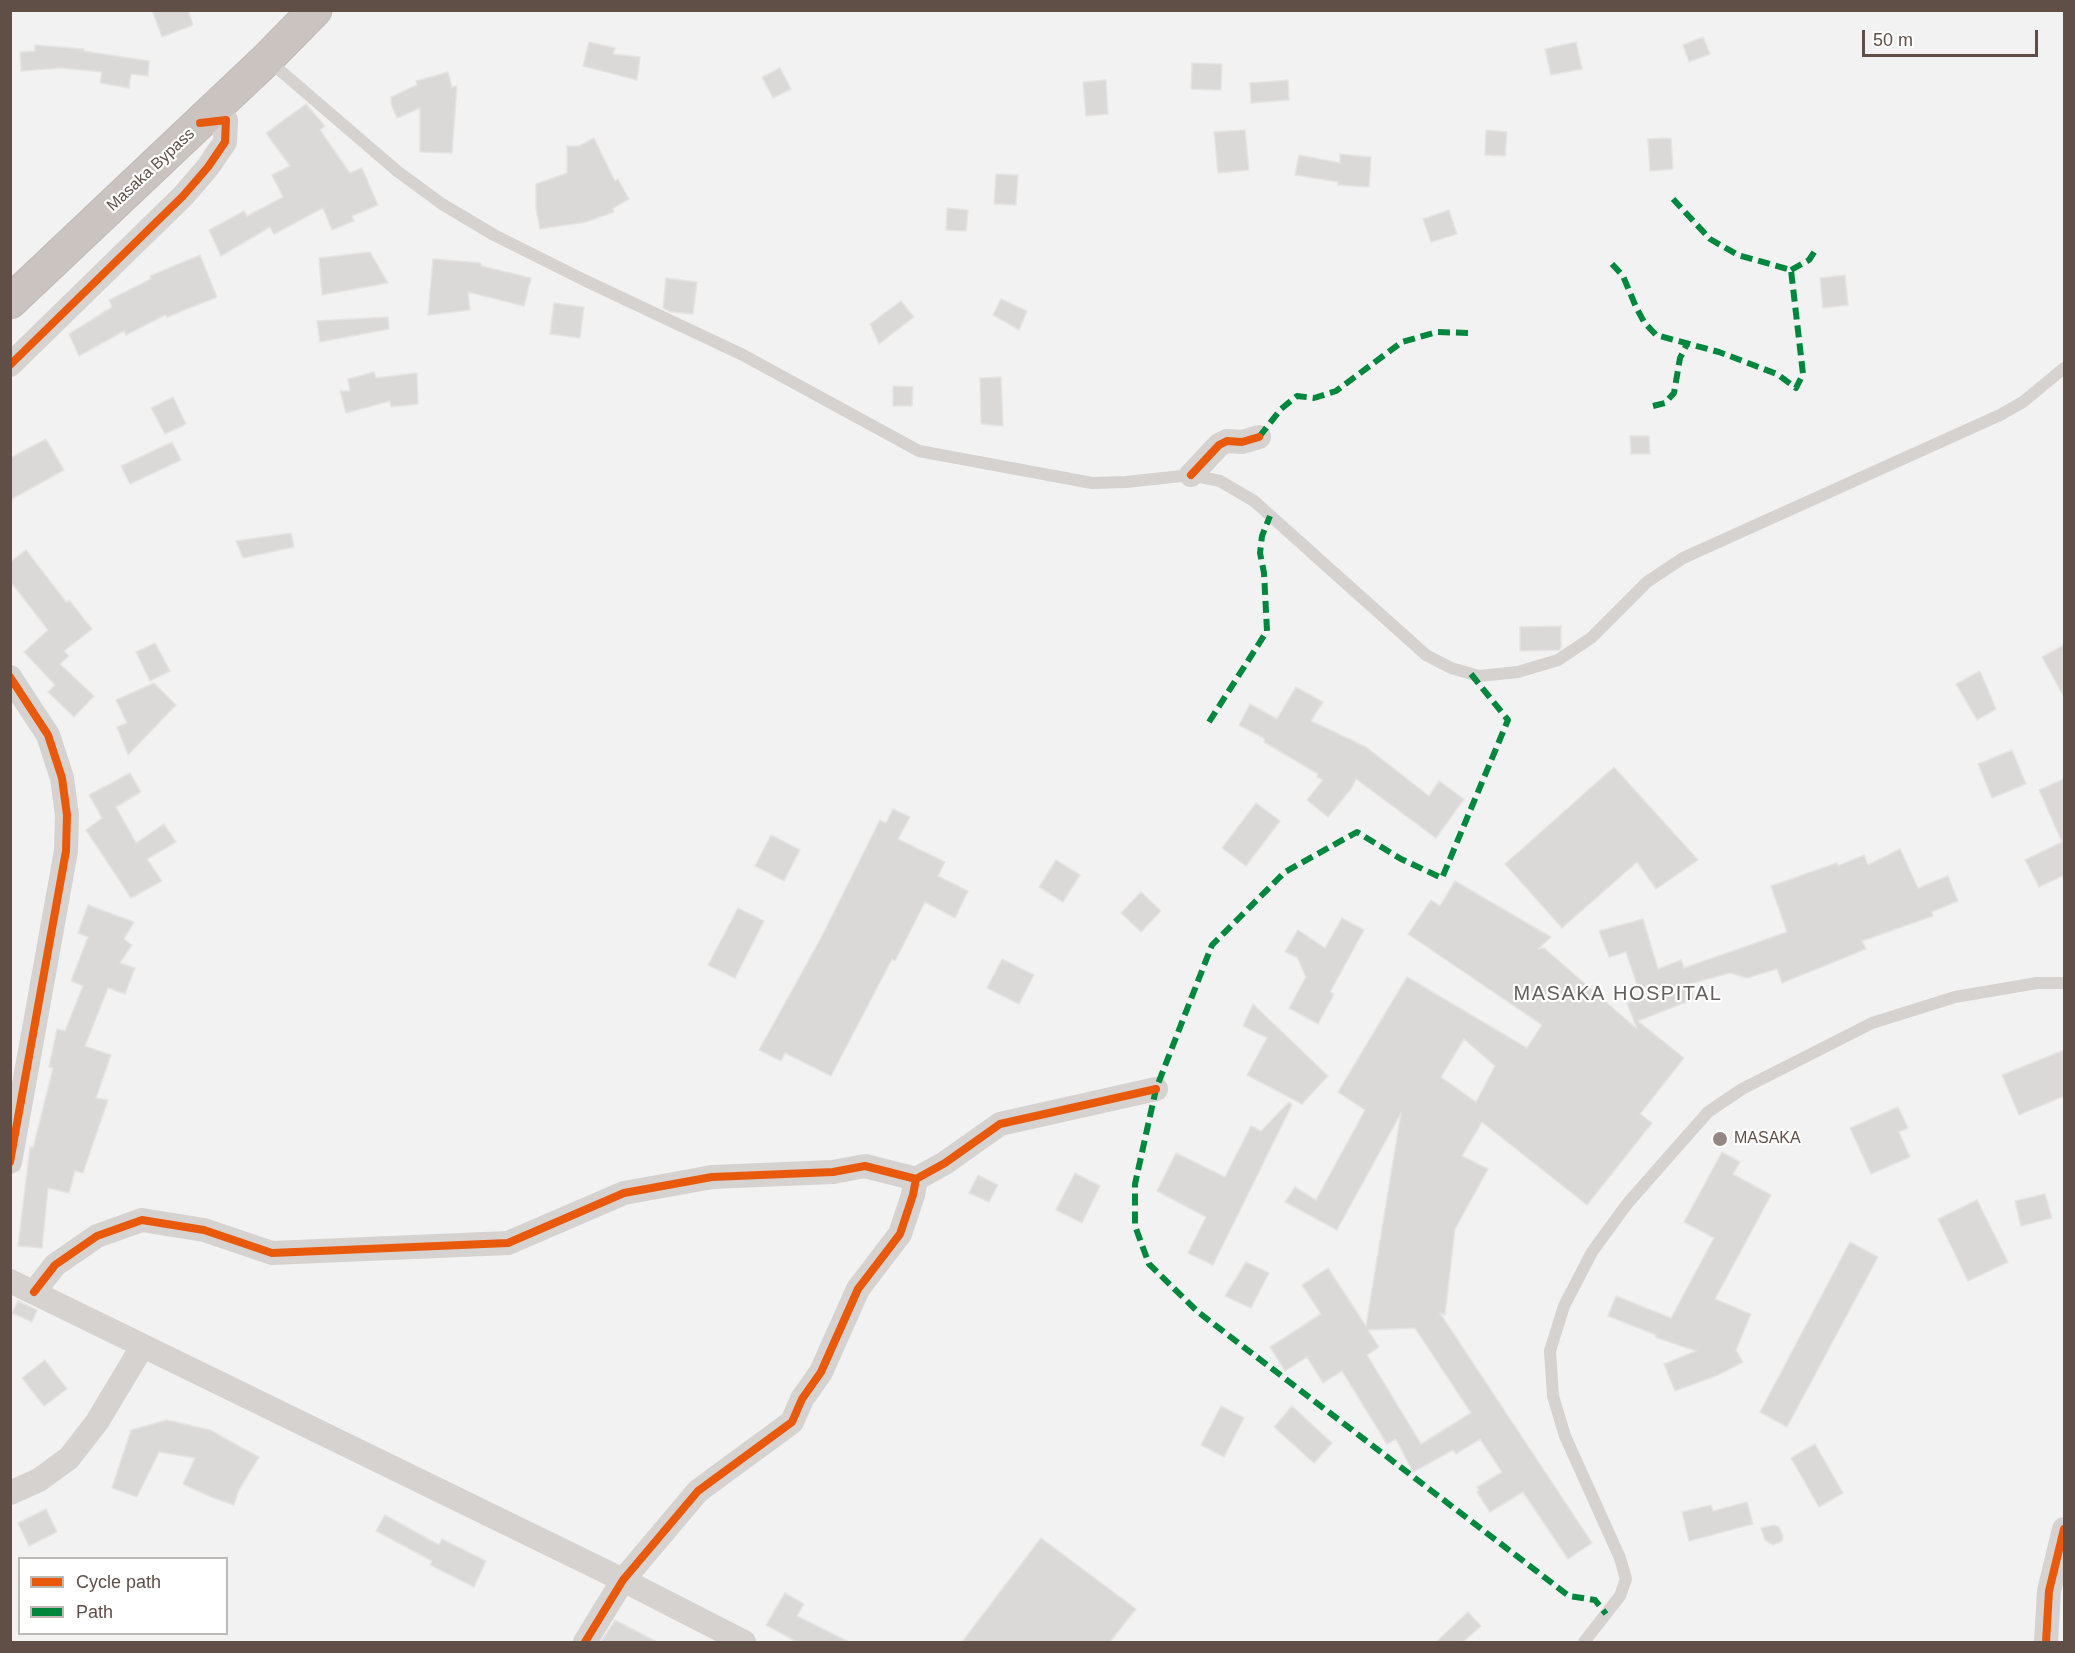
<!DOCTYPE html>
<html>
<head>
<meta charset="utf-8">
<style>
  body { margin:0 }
  #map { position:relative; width:2075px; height:1653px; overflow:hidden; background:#f2f2f2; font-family:Arial,sans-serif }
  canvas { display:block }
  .frame { position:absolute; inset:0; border:12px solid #604f47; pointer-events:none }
  .legend { position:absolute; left:18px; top:1557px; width:210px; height:78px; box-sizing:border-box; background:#fff; border:2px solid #bfb9b5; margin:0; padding:8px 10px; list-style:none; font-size:18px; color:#604f47 }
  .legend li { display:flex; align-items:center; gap:12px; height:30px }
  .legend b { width:30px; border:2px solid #bfb9b5 }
  .scale { position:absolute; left:1862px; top:30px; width:176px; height:27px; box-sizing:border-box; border:3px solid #604f47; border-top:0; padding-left:8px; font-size:18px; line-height:21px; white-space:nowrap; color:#604f47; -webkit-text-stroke:4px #fff; paint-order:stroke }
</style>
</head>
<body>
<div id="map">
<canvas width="2075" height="1653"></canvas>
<div class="frame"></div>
<ul class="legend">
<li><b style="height:8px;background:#e8590c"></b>Cycle path</li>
<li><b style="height:8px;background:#00873e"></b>Path</li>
</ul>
<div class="scale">50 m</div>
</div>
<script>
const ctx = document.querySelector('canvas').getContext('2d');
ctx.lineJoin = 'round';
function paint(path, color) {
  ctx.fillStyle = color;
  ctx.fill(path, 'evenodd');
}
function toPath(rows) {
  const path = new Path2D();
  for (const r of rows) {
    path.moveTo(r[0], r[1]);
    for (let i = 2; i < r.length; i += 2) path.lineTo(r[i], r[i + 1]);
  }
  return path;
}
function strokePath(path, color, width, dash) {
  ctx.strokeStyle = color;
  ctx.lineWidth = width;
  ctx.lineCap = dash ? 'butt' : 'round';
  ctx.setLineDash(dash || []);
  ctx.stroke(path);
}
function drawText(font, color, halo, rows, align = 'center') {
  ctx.font = font + ' Arial,sans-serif';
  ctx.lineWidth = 4.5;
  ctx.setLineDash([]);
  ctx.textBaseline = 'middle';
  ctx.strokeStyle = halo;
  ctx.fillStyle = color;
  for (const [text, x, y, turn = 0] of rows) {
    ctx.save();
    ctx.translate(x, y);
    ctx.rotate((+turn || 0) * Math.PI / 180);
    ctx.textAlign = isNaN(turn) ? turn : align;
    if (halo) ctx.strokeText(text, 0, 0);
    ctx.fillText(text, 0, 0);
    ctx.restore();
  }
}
const building = toPath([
  [152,10,188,10,193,25,162,37,152,10],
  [1703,37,1710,54,1689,62,1683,45,1703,37],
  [589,42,615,48,613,54,640,57,637,80,583,66,589,42],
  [1576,42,1582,69,1551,75,1545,49,1576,42],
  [35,45,84,49,84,51,149,61,148,76,131,74,129,88,100,83,102,72,61,68,21,71,20,52,35,51,35,45],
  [1192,63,1222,64,1221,90,1191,89,1192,63],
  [780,68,791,89,773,98,762,77,780,68],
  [448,72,452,87,457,86,452,153,420,152,420,108,397,118,391,104,391,97,417,85,416,81,448,72],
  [1106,80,1108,114,1086,116,1083,82,1106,80],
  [1288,80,1289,100,1251,103,1250,83,1288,80],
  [306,104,325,126,320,130,350,173,362,168,378,205,352,216,354,221,332,230,323,208,274,234,270,227,221,256,209,230,244,211,247,216,283,197,272,175,290,166,266,133,306,104],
  [1245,130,1249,170,1218,173,1214,132,1245,130],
  [1486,130,1507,132,1505,156,1485,155,1486,130],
  [594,138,615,181,618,179,629,199,613,208,614,212,586,222,540,229,536,208,536,184,567,173,567,146,579,146,594,138],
  [1671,138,1673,169,1650,171,1648,139,1671,138],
  [1340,154,1371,157,1369,187,1338,185,1338,182,1295,175,1299,155,1340,163,1340,154],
  [996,174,1018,175,1016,205,994,204,996,174],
  [947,208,968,210,966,231,946,230,947,208],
  [1449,210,1457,234,1431,242,1423,219,1449,210],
  [370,252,388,283,322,295,319,258,370,252],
  [200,255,217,297,167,317,165,315,126,335,124,331,79,356,69,334,112,307,109,300,151,279,150,276,200,255],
  [433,259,481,263,481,266,531,278,524,306,468,292,470,310,428,315,433,259],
  [1845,275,1848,305,1823,308,1820,278,1845,275],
  [666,278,697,282,693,314,671,312,663,308,666,278],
  [1001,299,1027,311,1019,330,993,315,1001,299],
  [901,301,914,317,879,344,870,324,901,301],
  [554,303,584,307,580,338,550,334,554,303],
  [388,317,389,329,320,342,317,321,388,317],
  [374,372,376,378,417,373,418,404,391,407,390,401,346,413,340,391,350,391,348,379,374,372],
  [1001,377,1003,426,981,424,980,378,1001,377],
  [893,386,913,387,912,406,893,406,893,386],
  [173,397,186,424,165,434,151,408,173,397],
  [1630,436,1649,436,1650,454,1631,454,1630,436],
  [46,439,64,470,10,500,10,458,46,439],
  [172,442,181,460,130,484,121,466,172,442],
  [291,533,294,547,243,558,236,541,291,533],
  [26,550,67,603,69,600,92,629,64,651,69,656,60,664,94,696,74,717,48,692,55,685,24,652,48,630,10,581,10,562,26,550],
  [1561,626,1561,648,1559,650,1520,651,1520,627,1561,626],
  [155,643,170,671,150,681,136,652,155,643],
  [2064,645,2064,697,2042,657,2064,645],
  [1980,671,1996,709,1977,720,1956,684,1980,671],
  [154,683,176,705,128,755,117,727,127,723,116,700,154,683],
  [1296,687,1323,702,1311,721,1366,747,1429,796,1439,781,1464,799,1436,838,1356,779,1351,789,1328,817,1307,800,1323,780,1317,777,1318,774,1264,742,1265,739,1239,725,1250,704,1277,719,1296,687],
  [2012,750,2026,784,1992,798,1978,764,2012,750],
  [1614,767,1698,860,1656,889,1637,862,1562,928,1505,864,1614,767],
  [130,773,141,792,116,807,136,843,164,824,176,842,147,859,162,881,131,898,86,830,102,818,89,795,130,773],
  [2064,779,2064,875,2039,887,2025,860,2062,842,2039,790,2064,779],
  [1256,803,1280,821,1246,866,1222,848,1256,803],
  [893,809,910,817,898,839,945,862,938,876,968,891,955,918,925,902,895,961,892,959,831,1076,785,1053,781,1061,759,1050,821,938,880,820,886,823,893,809],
  [771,835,800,850,784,881,755,866,771,835],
  [1900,849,1918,888,1948,876,1958,901,1932,912,1933,916,1862,941,1866,949,1782,983,1777,969,1747,978,1730,973,1690,984,1694,999,1638,1021,1684,1058,1640,1114,1652,1123,1587,1205,1482,1122,1462,1156,1488,1169,1455,1229,1445,1315,1440,1313,1592,1543,1568,1559,1523,1492,1490,1512,1477,1492,1479,1490,1477,1487,1502,1472,1480,1439,1456,1454,1453,1450,1413,1472,1396,1439,1387,1444,1342,1371,1323,1383,1307,1357,1285,1371,1270,1347,1321,1314,1302,1285,1328,1268,1366,1326,1401,1113,1337,1230,1285,1202,1295,1187,1316,1200,1365,1110,1338,1092,1407,977,1527,1048,1542,1025,1408,934,1431,900,1440,906,1455,881,1551,937,1538,949,1544,948,1637,1029,1627,1003,1641,997,1626,952,1609,957,1599,931,1643,919,1658,969,1681,960,1684,968,1787,932,1771,886,1837,863,1838,866,1864,855,1868,865,1900,849],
  [1464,1039,1495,1066,1476,1102,1441,1077,1464,1039],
  [1415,1328,1471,1413,1421,1444,1367,1355,1379,1347,1368,1330,1415,1328],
  [1056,860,1080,875,1063,902,1039,887,1056,860],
  [1141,892,1161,911,1141,932,1121,913,1141,892],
  [88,905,134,922,124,939,132,945,120,963,135,968,125,994,108,988,85,1046,111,1055,96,1098,108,1100,83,1173,75,1171,69,1193,48,1188,42,1248,18,1246,30,1147,33,1148,53,1068,49,1067,57,1029,65,1031,83,986,71,981,88,937,78,933,88,905],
  [738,908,764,921,735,978,708,965,738,908],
  [1342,918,1364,930,1330,992,1334,994,1318,1024,1289,1008,1306,977,1297,957,1285,952,1298,930,1325,948,1342,918],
  [1002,959,1034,975,1019,1004,987,988,1002,959],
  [1253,1004,1328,1076,1302,1104,1247,1075,1267,1038,1243,1026,1253,1004],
  [2064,1050,2064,1096,2019,1115,2002,1075,2064,1050],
  [1289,1102,1292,1105,1213,1265,1188,1253,1206,1217,1157,1191,1176,1153,1225,1177,1251,1126,1261,1131,1289,1102],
  [1898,1107,1908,1128,1899,1132,1910,1157,1871,1174,1850,1128,1898,1107],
  [1722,1152,1740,1162,1733,1174,1771,1195,1715,1299,1751,1314,1736,1350,1743,1362,1718,1375,1675,1391,1664,1364,1696,1351,1655,1337,1656,1335,1608,1316,1616,1296,1671,1318,1714,1238,1684,1222,1722,1152],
  [1075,1173,1100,1186,1082,1223,1056,1210,1075,1173],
  [978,1175,998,1185,989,1202,969,1193,978,1175],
  [2045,1194,2052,1218,2021,1226,2015,1201,2045,1194],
  [1977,1200,2008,1262,1968,1281,1938,1219,1977,1200],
  [1850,1242,1878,1257,1787,1427,1760,1412,1850,1242],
  [1246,1262,1269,1273,1251,1308,1225,1296,1246,1262],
  [18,1301,37,1310,32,1322,12,1313,18,1301],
  [45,1360,67,1389,44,1406,22,1378,45,1360],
  [1221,1406,1244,1418,1224,1457,1201,1445,1221,1406],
  [1292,1406,1332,1443,1314,1463,1274,1427,1292,1406],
  [167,1420,210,1430,259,1457,239,1490,234,1505,211,1497,183,1484,195,1458,159,1452,137,1497,112,1488,131,1430,167,1420],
  [1815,1444,1843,1493,1819,1507,1791,1458,1815,1444],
  [1747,1502,1753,1524,1689,1541,1682,1512,1711,1505,1713,1511,1747,1502],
  [46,1509,57,1532,29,1546,18,1523,46,1509],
  [385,1515,439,1545,442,1539,486,1561,474,1587,430,1565,432,1561,376,1531,385,1515],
  [1774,1525,1779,1527,1783,1536,1782,1541,1773,1545,1765,1540,1761,1528,1774,1525],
  [1041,1538,1136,1609,1110,1642,962,1642,1041,1538],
  [785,1593,804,1604,797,1616,849,1642,797,1642,766,1625,785,1593],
  [1468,1612,1481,1626,1463,1642,1436,1642,1468,1612],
  [615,1620,657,1642,601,1642,615,1620]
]);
const lane = toPath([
  [268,60,397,171,442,204,494,235,584,280,743,355,919,451,1092,483,1126,482,1191,475,1220,481,1254,501,1426,655,1451,668,1479,676,1518,672,1558,660,1591,638,1647,582,1683,558,2000,415,2023,402,2064,368],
  [1584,1642,1620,1596,1626,1579,1620,1558,1565,1436,1553,1396,1550,1351,1564,1306,1592,1252,1627,1204,1708,1112,1742,1089,1872,1023,1955,997,2037,983,2064,983]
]);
const street = toPath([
  [10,365,183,196,208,167,225,142,226,120,200,123],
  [1191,475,1219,445,1227,441,1242,442,1259,437],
  [10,677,48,735,62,778,67,815,66,851,10,1162],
  [10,1281,623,1580,744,1642],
  [34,1292,55,1265,97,1236,142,1220,204,1230,272,1253,508,1243,624,1193,712,1177,833,1172,865,1166,916,1179,945,1163,1000,1124,1156,1089],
  [10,1493,39,1480,69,1458,97,1422,142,1347],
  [585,1642,623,1580,698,1491,792,1422,802,1399,821,1372,858,1289,900,1234,913,1195,916,1179],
  [2046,1642,2049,1591,2064,1529]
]);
const highway = toPath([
  [10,302,267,59,315,10]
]);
const quiet = toPath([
  [1612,264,1623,276,1636,307,1644,322,1656,335,1719,352,1777,374,1796,388,1803,374,1791,270,1738,255,1710,239,1673,199],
  [1791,270,1809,260,1817,248],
  [1653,406,1665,403,1674,393,1680,358,1687,344],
  [1259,437,1281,409,1297,396,1314,398,1336,391,1402,342,1437,332,1470,333],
  [1471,674,1508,720,1442,878,1401,859,1357,832,1285,872,1212,945,1156,1089,1135,1184,1135,1226,1149,1264,1198,1312,1569,1596,1595,1600,1606,1614],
  [1209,722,1267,631,1264,573,1260,553,1262,536,1270,516]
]);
const cycleway = toPath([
  [10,365,183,196,208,167,225,142,226,120,200,123],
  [1191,475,1219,445,1227,441,1242,442,1259,437],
  [10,677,48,735,62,778,67,815,66,851,10,1162],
  [34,1292,55,1265,97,1236,142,1220,204,1230,272,1253,508,1243,624,1193,712,1177,833,1172,865,1166,916,1179,945,1163,1000,1124,1156,1089],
  [585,1642,623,1580,698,1491,792,1422,802,1399,821,1372,858,1289,900,1234,913,1195,916,1179],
  [2046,1642,2049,1591,2064,1529]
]);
const markers = [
  [1720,1139,8,"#938883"]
];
const streetNames = [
  ["Masaka Bypass",151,170,-43]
];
const poiNames = [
  ["MASAKA",1734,1139]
];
const quarterNames = [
  ["MASAKA HOSPITAL",1618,994]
];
paint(building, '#dad9d8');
strokePath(building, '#e5e4e3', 1.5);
strokePath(highway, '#c2bab6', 35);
strokePath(lane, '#d5d2d0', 12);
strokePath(street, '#d5d2d0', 24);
strokePath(highway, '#cac3bf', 33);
strokePath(quiet, '#00873e', 6, [12, 6]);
strokePath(cycleway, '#e8590c', 8);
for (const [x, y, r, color] of markers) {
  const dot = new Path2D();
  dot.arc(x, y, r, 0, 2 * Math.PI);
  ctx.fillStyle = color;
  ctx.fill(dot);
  strokePath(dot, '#fff', 2);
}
drawText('16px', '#604f47', '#fff', streetNames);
drawText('16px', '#604f47', '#fff', poiNames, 'left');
ctx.letterSpacing = '1.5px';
drawText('20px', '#66605d', '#fff', quarterNames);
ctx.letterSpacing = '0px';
</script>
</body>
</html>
